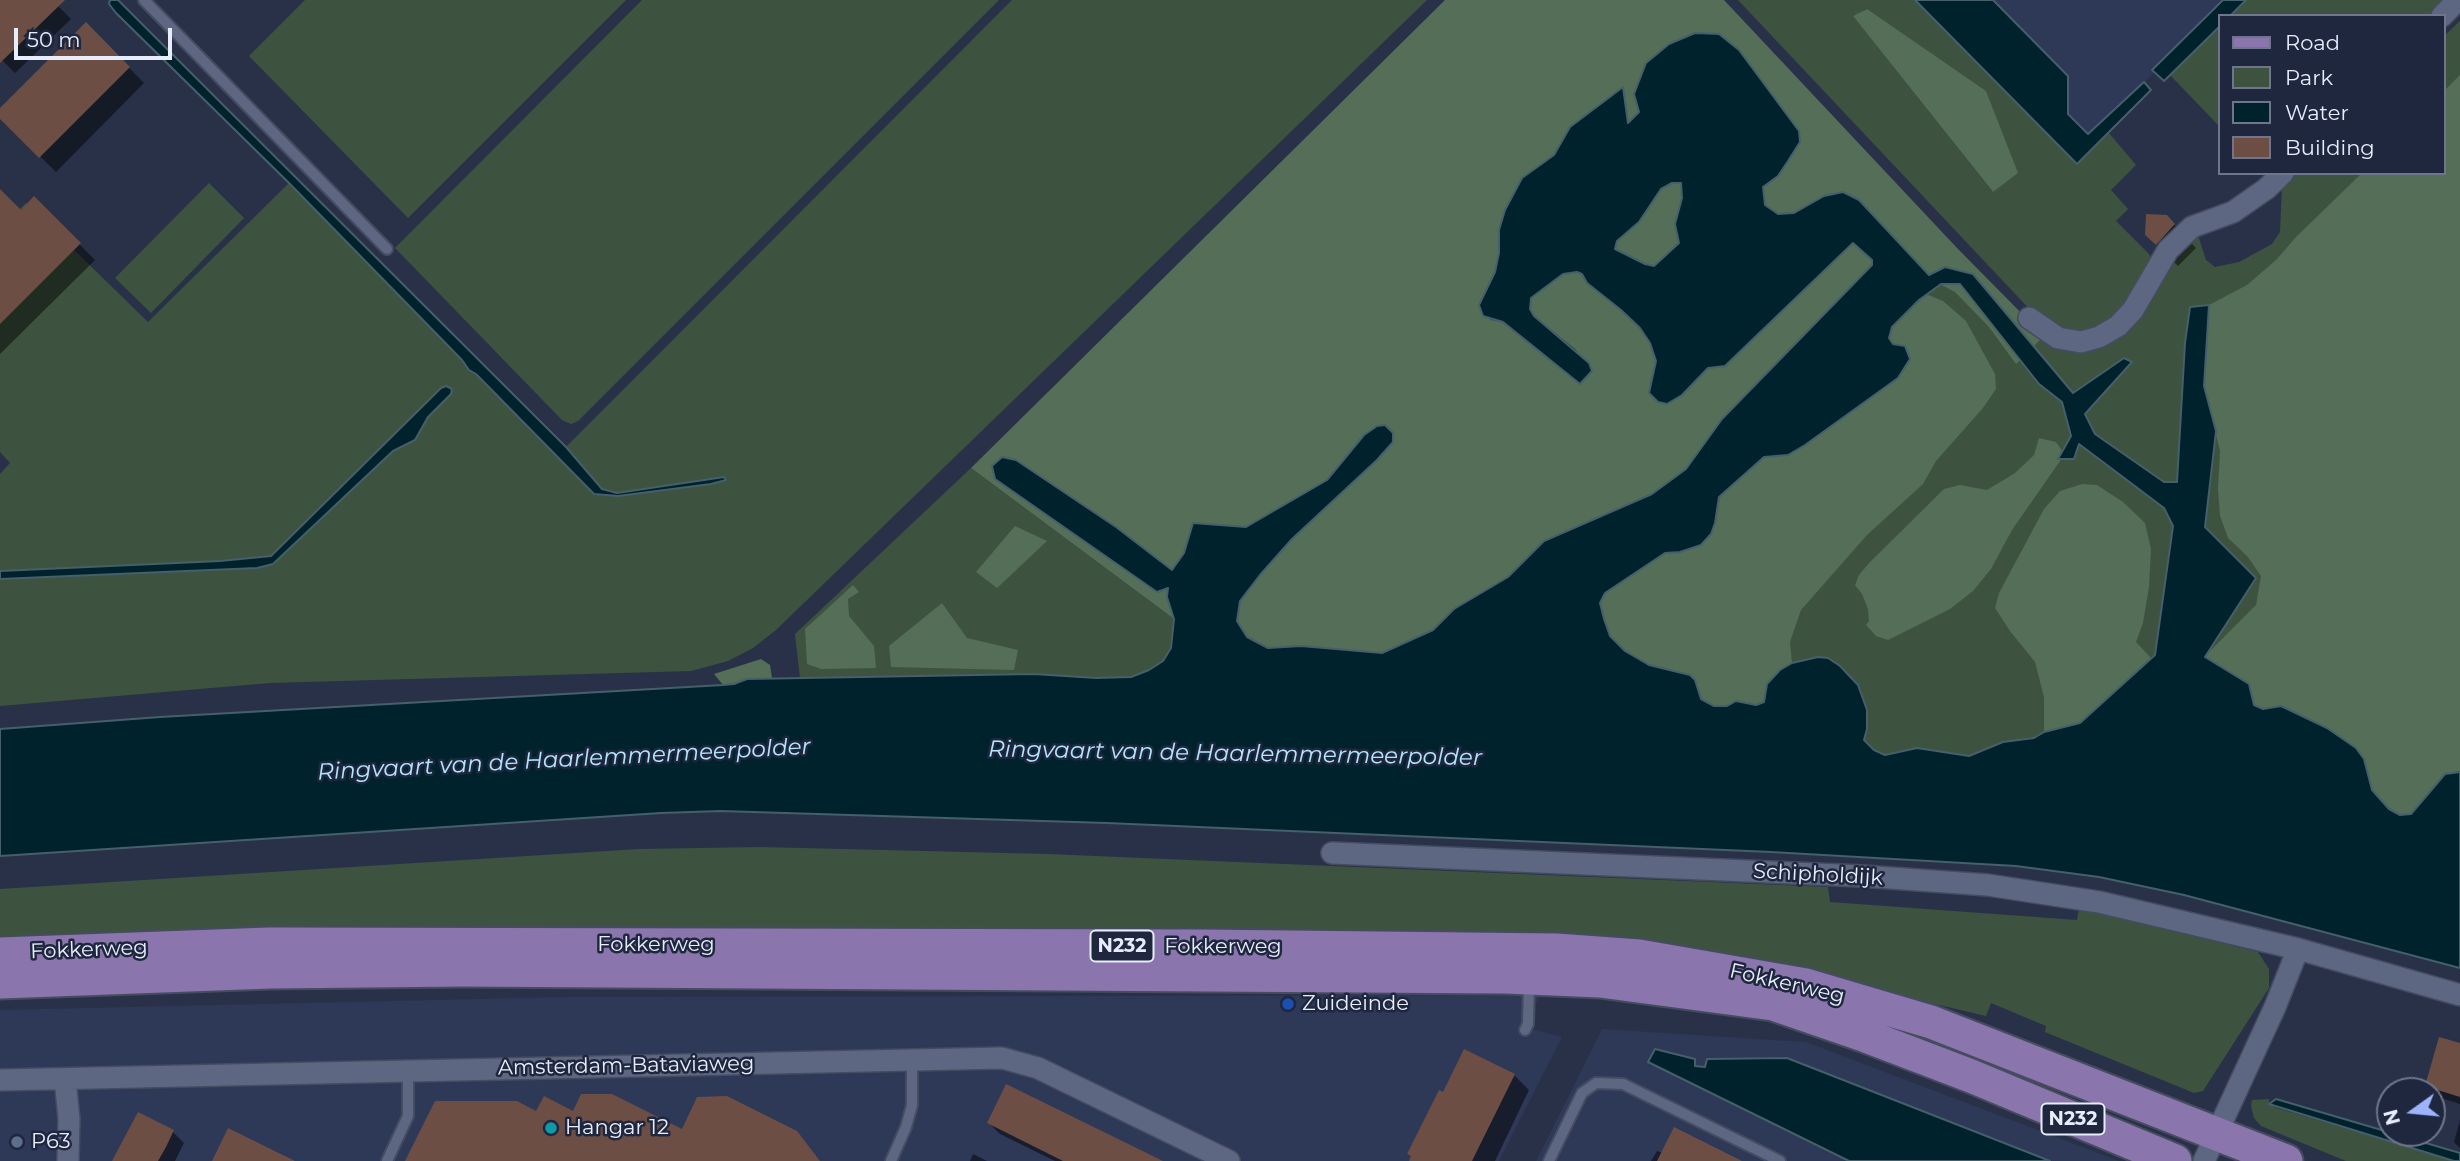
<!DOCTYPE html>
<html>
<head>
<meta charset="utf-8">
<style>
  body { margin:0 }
  #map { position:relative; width:2460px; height:1161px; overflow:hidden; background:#293149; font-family:Montserrat,sans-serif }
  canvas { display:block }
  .legend { position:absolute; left:2218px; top:14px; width:228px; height:161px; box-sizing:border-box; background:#1f273f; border:2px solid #6f768b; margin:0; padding:9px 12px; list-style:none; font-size:21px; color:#e7edfd }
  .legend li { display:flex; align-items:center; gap:14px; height:35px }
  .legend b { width:35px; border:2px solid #6f768b }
  .north { position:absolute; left:2376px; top:1077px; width:70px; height:70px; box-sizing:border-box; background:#1f273f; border:2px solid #6f768b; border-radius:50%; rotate:255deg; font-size:19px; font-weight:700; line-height:28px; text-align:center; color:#e7edfd }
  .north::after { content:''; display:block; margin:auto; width:24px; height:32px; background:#9db4fd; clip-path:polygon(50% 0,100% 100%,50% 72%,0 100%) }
  .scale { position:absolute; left:14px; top:28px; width:158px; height:32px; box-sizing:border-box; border:4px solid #e7edfd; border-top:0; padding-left:9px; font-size:21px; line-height:24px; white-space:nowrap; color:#e7edfd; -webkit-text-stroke:5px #1f273f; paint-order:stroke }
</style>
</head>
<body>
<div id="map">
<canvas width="2460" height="1161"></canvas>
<ul class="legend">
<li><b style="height:9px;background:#8b75ad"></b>Road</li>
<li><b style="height:19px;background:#3d533f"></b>Park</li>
<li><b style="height:19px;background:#00222d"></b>Water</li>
<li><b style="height:19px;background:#6d4e45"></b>Building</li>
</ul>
<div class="north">N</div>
<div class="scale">50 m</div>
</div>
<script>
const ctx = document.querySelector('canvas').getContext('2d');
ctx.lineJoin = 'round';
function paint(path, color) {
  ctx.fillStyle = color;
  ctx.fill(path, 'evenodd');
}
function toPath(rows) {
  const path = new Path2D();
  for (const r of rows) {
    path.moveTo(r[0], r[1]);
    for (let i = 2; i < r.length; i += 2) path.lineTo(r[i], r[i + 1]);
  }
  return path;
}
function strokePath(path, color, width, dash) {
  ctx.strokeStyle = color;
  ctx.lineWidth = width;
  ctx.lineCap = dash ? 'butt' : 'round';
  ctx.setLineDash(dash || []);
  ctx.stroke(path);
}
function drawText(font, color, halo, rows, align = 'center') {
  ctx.font = font + ' Montserrat,sans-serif';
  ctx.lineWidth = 5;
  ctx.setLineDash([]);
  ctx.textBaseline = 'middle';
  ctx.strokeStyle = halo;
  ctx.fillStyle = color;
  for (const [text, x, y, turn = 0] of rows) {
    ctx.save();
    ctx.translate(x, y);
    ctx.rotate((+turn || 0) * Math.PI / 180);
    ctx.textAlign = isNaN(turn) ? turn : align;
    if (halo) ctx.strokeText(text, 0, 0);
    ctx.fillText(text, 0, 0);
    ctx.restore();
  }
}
const built = toPath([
  [1949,0,2232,0,2083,139],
  [1540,995,1525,1027,1562,1037,1499,1161,0,1161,0,1010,564,997],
  [1602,1029,1806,1042,2119,1161,1536,1161]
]);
const green = toPath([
  [305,0,626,0,408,218,249,56],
  [642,0,999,0,578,421,571,424,562,420,395,248],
  [1012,0,1427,0,776,630,753,648,728,661,691,671,270,683,0,706,0,579,257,568,273,564,393,451,412,441,428,417,451,394,452,389,446,386,441,388,271,556,220,561,0,571,0,474,10,463,0,452,0,229,26,203,148,322,289,183,462,360,469,370,476,374,594,494,615,496,711,484,726,480,617,493,607,492,602,489,566,447],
  [1738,0,1915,0,2077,164,2109,133,2136,165,2111,190,2128,209,2116,221,2149,254,2155,264,2115,322,2076,336,2036,316],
  [1866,9,2017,173,1992,191,1854,17],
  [2246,0,2452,0,2435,16,2230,16],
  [2460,21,2460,829,2204,657,2185,343,2177,494,2155,655,2044,713,2044,732,2034,738,2003,742,1969,756,1917,748,1884,755,1874,750,1864,740,1867,730,1665,553,1943,276,2044,336,2090,347,2170,259,2198,235,2206,260,2215,267,2239,262,2272,244,2280,232,2282,187,2292,173,2444,173,2444,36],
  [2220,26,2220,127,2170,75],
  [209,183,244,218,151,313,115,278],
  [971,468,1174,619,1171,648,1163,661,1149,670,1131,677,1096,678,1034,674,800,678,795,634],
  [760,847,1048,854,1828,887,1830,902,2077,920,2079,908,2258,952,2269,969,2269,988,2203,1091,2194,1093,2045,1032,2046,1026,1991,1003,1986,1016,1841,982,0,941,0,889,639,849],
  [2269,1099,2269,1104,2277,1108,2454,1161,2346,1161,2261,1126,2254,1118,2251,1106,2252,1100]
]);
const forest = toPath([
  [1445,0,1724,0,1958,249,2044,336,2016,364,1989,327,1955,292,1934,281,1859,200,1843,192,1824,196,1794,213,1778,214,1764,205,1763,187,1778,176,1800,142,1640,82,1634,94,1639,112,1627,124,1623,87,1570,127,1554,155,1522,178,1499,230,1499,253,1495,272,1479,305,1491,320,1503,322,1573,379,1585,377,1592,371,1575,349,1534,316,1530,309,1531,298,1564,274,1577,272,1583,274,1587,283,1621,310,1640,328,1650,343,1656,361,1649,393,1682,395,1708,368,1725,366,1853,242,1872,260,1872,265,1722,419,1686,469,1652,494,1544,541,1508,577,1454,609,1433,630,1382,653,1301,646,1268,648,1247,637,1237,621,1240,601,1260,575,1292,539,1377,460,1393,442,1364,435,1327,480,1246,527,1193,523,1184,553,1172,571,1167,597,1174,619,971,468],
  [1867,9,1986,91,2018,173,1993,192,1853,16],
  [2460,75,2460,772,2457,771,2411,814,2400,815,2389,808,2372,790,2364,759,2327,728,2282,706,2263,710,2254,705,2249,684,2204,657,2256,605,2261,576,2248,557,2228,538,2220,516,2218,489,2220,451,2204,386,2209,305,2247,285,2276,260,2297,236,2362,173,2444,173,2444,91],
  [1672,183,1681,183,1682,198,1675,224,1679,243,1654,266,1645,264,1615,249,1617,241,1639,222,1661,189],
  [1926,294,1943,301,1966,321,1995,374,1996,389,1983,408,1936,461,1923,484,1867,535,1801,610,1790,642,1792,663,1780,670,1765,692,1765,702,1756,705,1736,701,1727,706,1714,706,1704,702,1698,693,1695,680,1690,675,1649,665,1625,651,1610,636,1604,619,1600,603,1605,593,1651,560,1665,553,1680,552,1711,534,1715,523,1719,497,1765,457,1788,454,1871,398,1905,346,1893,344,1889,338,1892,327],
  [2039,438,2056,442,2063,452,2060,461,2012,530,1991,569,1973,591,1950,609,1888,640,1876,636,1866,625,1869,621,1868,609,1862,594,1855,585,1859,575,1869,563,1944,489,1960,485,1987,490,2015,473,2034,455],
  [2082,484,2097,485,2123,502,2145,523,2151,549,2149,587,2143,623,2136,642,2151,658,2080,723,2044,732,2044,697,2035,662,2010,631,1995,608,1999,593,2044,509,2060,491],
  [1015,526,1047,541,997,588,976,572],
  [853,585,859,592,848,599,849,616,874,646,876,668,821,669,807,664,805,629],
  [942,603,967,638,1018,650,1014,670,891,667,889,646],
  [761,659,770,665,772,678,747,679,734,684,723,685,714,674]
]);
const water = toPath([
  [110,0,118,0,566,447,602,489,617,493,724,477,726,480,711,484,618,496,594,494,476,374,469,370,462,360,289,183,116,13,109,4,110,0],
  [1915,0,1993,0,2068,76,2068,114,2088,134,2144,82,2151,90,2077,164,1915,0],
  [2223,0,2246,0,2230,16,2220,16,2220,26,2164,81,2152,70,2223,0],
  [1695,33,1719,34,1739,50,1799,131,1800,142,1788,161,1778,176,1763,187,1765,205,1778,214,1794,213,1824,196,1843,192,1859,200,1929,275,1945,267,1973,274,2073,393,2124,358,2132,362,2085,414,2095,434,2164,482,2177,482,2185,343,2190,307,2209,305,2204,386,2216,431,2205,527,2256,578,2205,657,2249,684,2254,705,2263,709,2281,706,2327,728,2356,748,2364,759,2372,790,2389,809,2400,815,2411,814,2445,774,2460,772,2460,968,2184,895,2099,877,2016,866,1771,852,1107,823,721,811,661,813,0,856,0,729,160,717,723,685,734,684,747,679,1034,674,1096,678,1131,677,1149,670,1163,661,1171,648,1174,619,1167,597,1168,588,1157,592,995,479,992,466,1002,457,1016,460,1116,527,1172,570,1184,553,1193,523,1246,527,1327,480,1364,435,1377,426,1385,425,1393,433,1393,442,1377,460,1292,539,1260,575,1240,601,1237,621,1247,637,1268,648,1301,646,1382,653,1433,630,1454,609,1508,577,1544,541,1652,494,1686,469,1722,419,1872,265,1872,260,1853,243,1725,366,1708,368,1682,395,1667,404,1658,402,1649,393,1656,361,1650,343,1640,328,1621,310,1587,283,1582,274,1577,272,1563,274,1531,298,1530,309,1534,316,1589,363,1592,371,1580,384,1503,322,1483,316,1479,305,1495,272,1499,253,1499,230,1505,210,1522,178,1554,155,1570,127,1623,87,1628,123,1639,112,1634,94,1646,63,1669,44,1695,33],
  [1672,183,1681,183,1682,198,1675,224,1679,243,1654,266,1645,264,1615,249,1617,241,1639,222,1661,189,1672,183],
  [1941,284,1960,284,2039,384,2062,402,2071,436,2058,459,2074,459,2079,444,2164,508,2173,526,2155,655,2080,723,2044,732,2034,738,2003,742,1969,756,1917,748,1885,755,1874,750,1864,740,1867,729,1867,710,1858,685,1840,666,1828,658,1818,657,1792,663,1780,670,1767,684,1764,702,1756,705,1736,701,1727,706,1714,706,1701,699,1695,680,1690,675,1649,665,1625,651,1610,636,1604,619,1600,603,1605,593,1665,553,1680,552,1701,545,1711,534,1715,523,1719,497,1764,457,1788,455,1805,445,1898,378,1910,359,1905,346,1893,344,1889,338,1892,327,1919,300,1941,284],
  [446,386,452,389,451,394,428,417,415,440,393,451,273,564,257,568,0,579,0,571,220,561,271,556,441,388,446,386],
  [1655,1049,1695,1059,1695,1066,1705,1067,1707,1059,1787,1058,2050,1161,1849,1161,1648,1062,1655,1049],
  [2276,1099,2460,1153,2460,1161,2454,1161,2269,1104,2276,1099]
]);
const shadow = toPath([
  [0,0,52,0,71,19,15,73,0,58],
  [86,24,144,83,56,172,0,117,0,111],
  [0,192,21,212,34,199,95,260,0,354],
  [2167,217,2196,248,2178,266,2147,235],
  [2460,1045,2460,1104,2438,1097,2426,1086],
  [1514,1075,1529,1090,1495,1161,1411,1161,1444,1094],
  [2460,1120,2460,1148,2454,1142],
  [989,1123,1159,1161,1055,1161,1000,1134],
  [173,1132,184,1143,175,1161,114,1161],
  [1657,1151,1663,1153,1738,1161,1651,1161],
  [973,1154,987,1161,970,1161]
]);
const building = toPath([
  [0,0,65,0,0,63],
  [86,22,130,67,39,158,0,119,0,108],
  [0,189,21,210,34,196,81,243,0,324],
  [2146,214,2167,215,2175,224,2156,245,2145,235],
  [2439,1037,2460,1043,2460,1097,2425,1086],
  [1464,1049,1515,1074,1472,1161,1409,1161,1411,1156,1407,1154,1439,1090,1443,1092],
  [1006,1084,1163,1161,1063,1161,987,1123],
  [581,1094,612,1094,682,1129,697,1097,727,1096,797,1131,820,1161,405,1161,435,1101,517,1101,536,1111,544,1096,573,1111],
  [138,1112,174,1130,166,1147,158,1161,112,1161],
  [1674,1127,1742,1161,1657,1161],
  [228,1128,295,1161,212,1161]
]);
const service = toPath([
  [144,0,387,249],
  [1525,1030,1528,1024,1529,981],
  [387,1161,408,1116,408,1070],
  [891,1161,906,1127,912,1105,912,1060],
  [1549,1161,1582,1093,1596,1083,1623,1084,1780,1161]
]);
const minor = toPath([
  [2442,16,2458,0],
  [2029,318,2058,338,2081,342,2099,337,2118,326,2133,310,2168,250,2192,227,2233,212,2266,189,2283,173],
  [1332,853,1862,876,1988,885,2099,902,2298,949,2460,995],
  [65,1079,69,1119,68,1161],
  [0,1080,1002,1058,1038,1068,1229,1161],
  [2204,1161,2275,1007,2298,949]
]);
const primary = toPath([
  [0,954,269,944,1200,946,1556,950,1639,956,1806,985,1931,1022,2286,1161],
  [0,982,270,972,462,970,1506,977,1600,981,1773,1004,1866,1036,1971,1076,2175,1161]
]);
const markers = [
  [1288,1004,7,"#1a4fb4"],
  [551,1128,7,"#0f9aa8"],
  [17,1142,7,"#5c6f8a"]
];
const shields = [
  [1122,946,63],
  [2073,1119,63]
];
const shieldNames = [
  ["N232",1122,946],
  ["N232",2073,1119]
];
const streetNames = [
  ["Schipholdijk",1818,875,3],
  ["Fokkerweg",656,945],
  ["Fokkerweg",1223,947],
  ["Fokkerweg",89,950,-2],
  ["Fokkerweg",1787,984,13],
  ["Amsterdam-Bataviaweg",626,1066,-1]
];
const poiNames = [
  ["Zuideinde",1302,1004],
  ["Hangar 12",565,1128],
  ["P63",31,1142]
];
const waterNames = [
  ["Ringvaart van de Haarlemmermeerpolder",1235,754,1],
  ["Ringvaart van de Haarlemmermeerpolder",564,760,-3]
];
paint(built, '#2e3857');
paint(green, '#3d533f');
paint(forest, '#546e57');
paint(water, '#00222d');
strokePath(water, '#455f6b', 2);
paint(shadow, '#0007');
paint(building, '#6d4e45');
strokePath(service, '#454c60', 14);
strokePath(minor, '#454c60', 24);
strokePath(primary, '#454c60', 37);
strokePath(service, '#5d6782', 10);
strokePath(minor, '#5d6782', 21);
strokePath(primary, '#8b75ad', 33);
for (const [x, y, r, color] of markers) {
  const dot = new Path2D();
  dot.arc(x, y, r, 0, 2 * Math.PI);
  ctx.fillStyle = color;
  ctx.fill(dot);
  strokePath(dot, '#1f273f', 2.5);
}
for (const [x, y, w] of shields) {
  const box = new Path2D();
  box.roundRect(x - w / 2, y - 15.5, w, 31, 5);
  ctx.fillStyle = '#1f273f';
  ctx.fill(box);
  strokePath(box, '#e7edfd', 2);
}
drawText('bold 19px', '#e7edfd', null, shieldNames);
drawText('21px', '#e7edfd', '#1f273f', streetNames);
drawText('21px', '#e7edfd', '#1f273f', poiNames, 'left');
drawText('italic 23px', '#b2e7fb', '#1f273f', waterNames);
</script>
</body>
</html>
